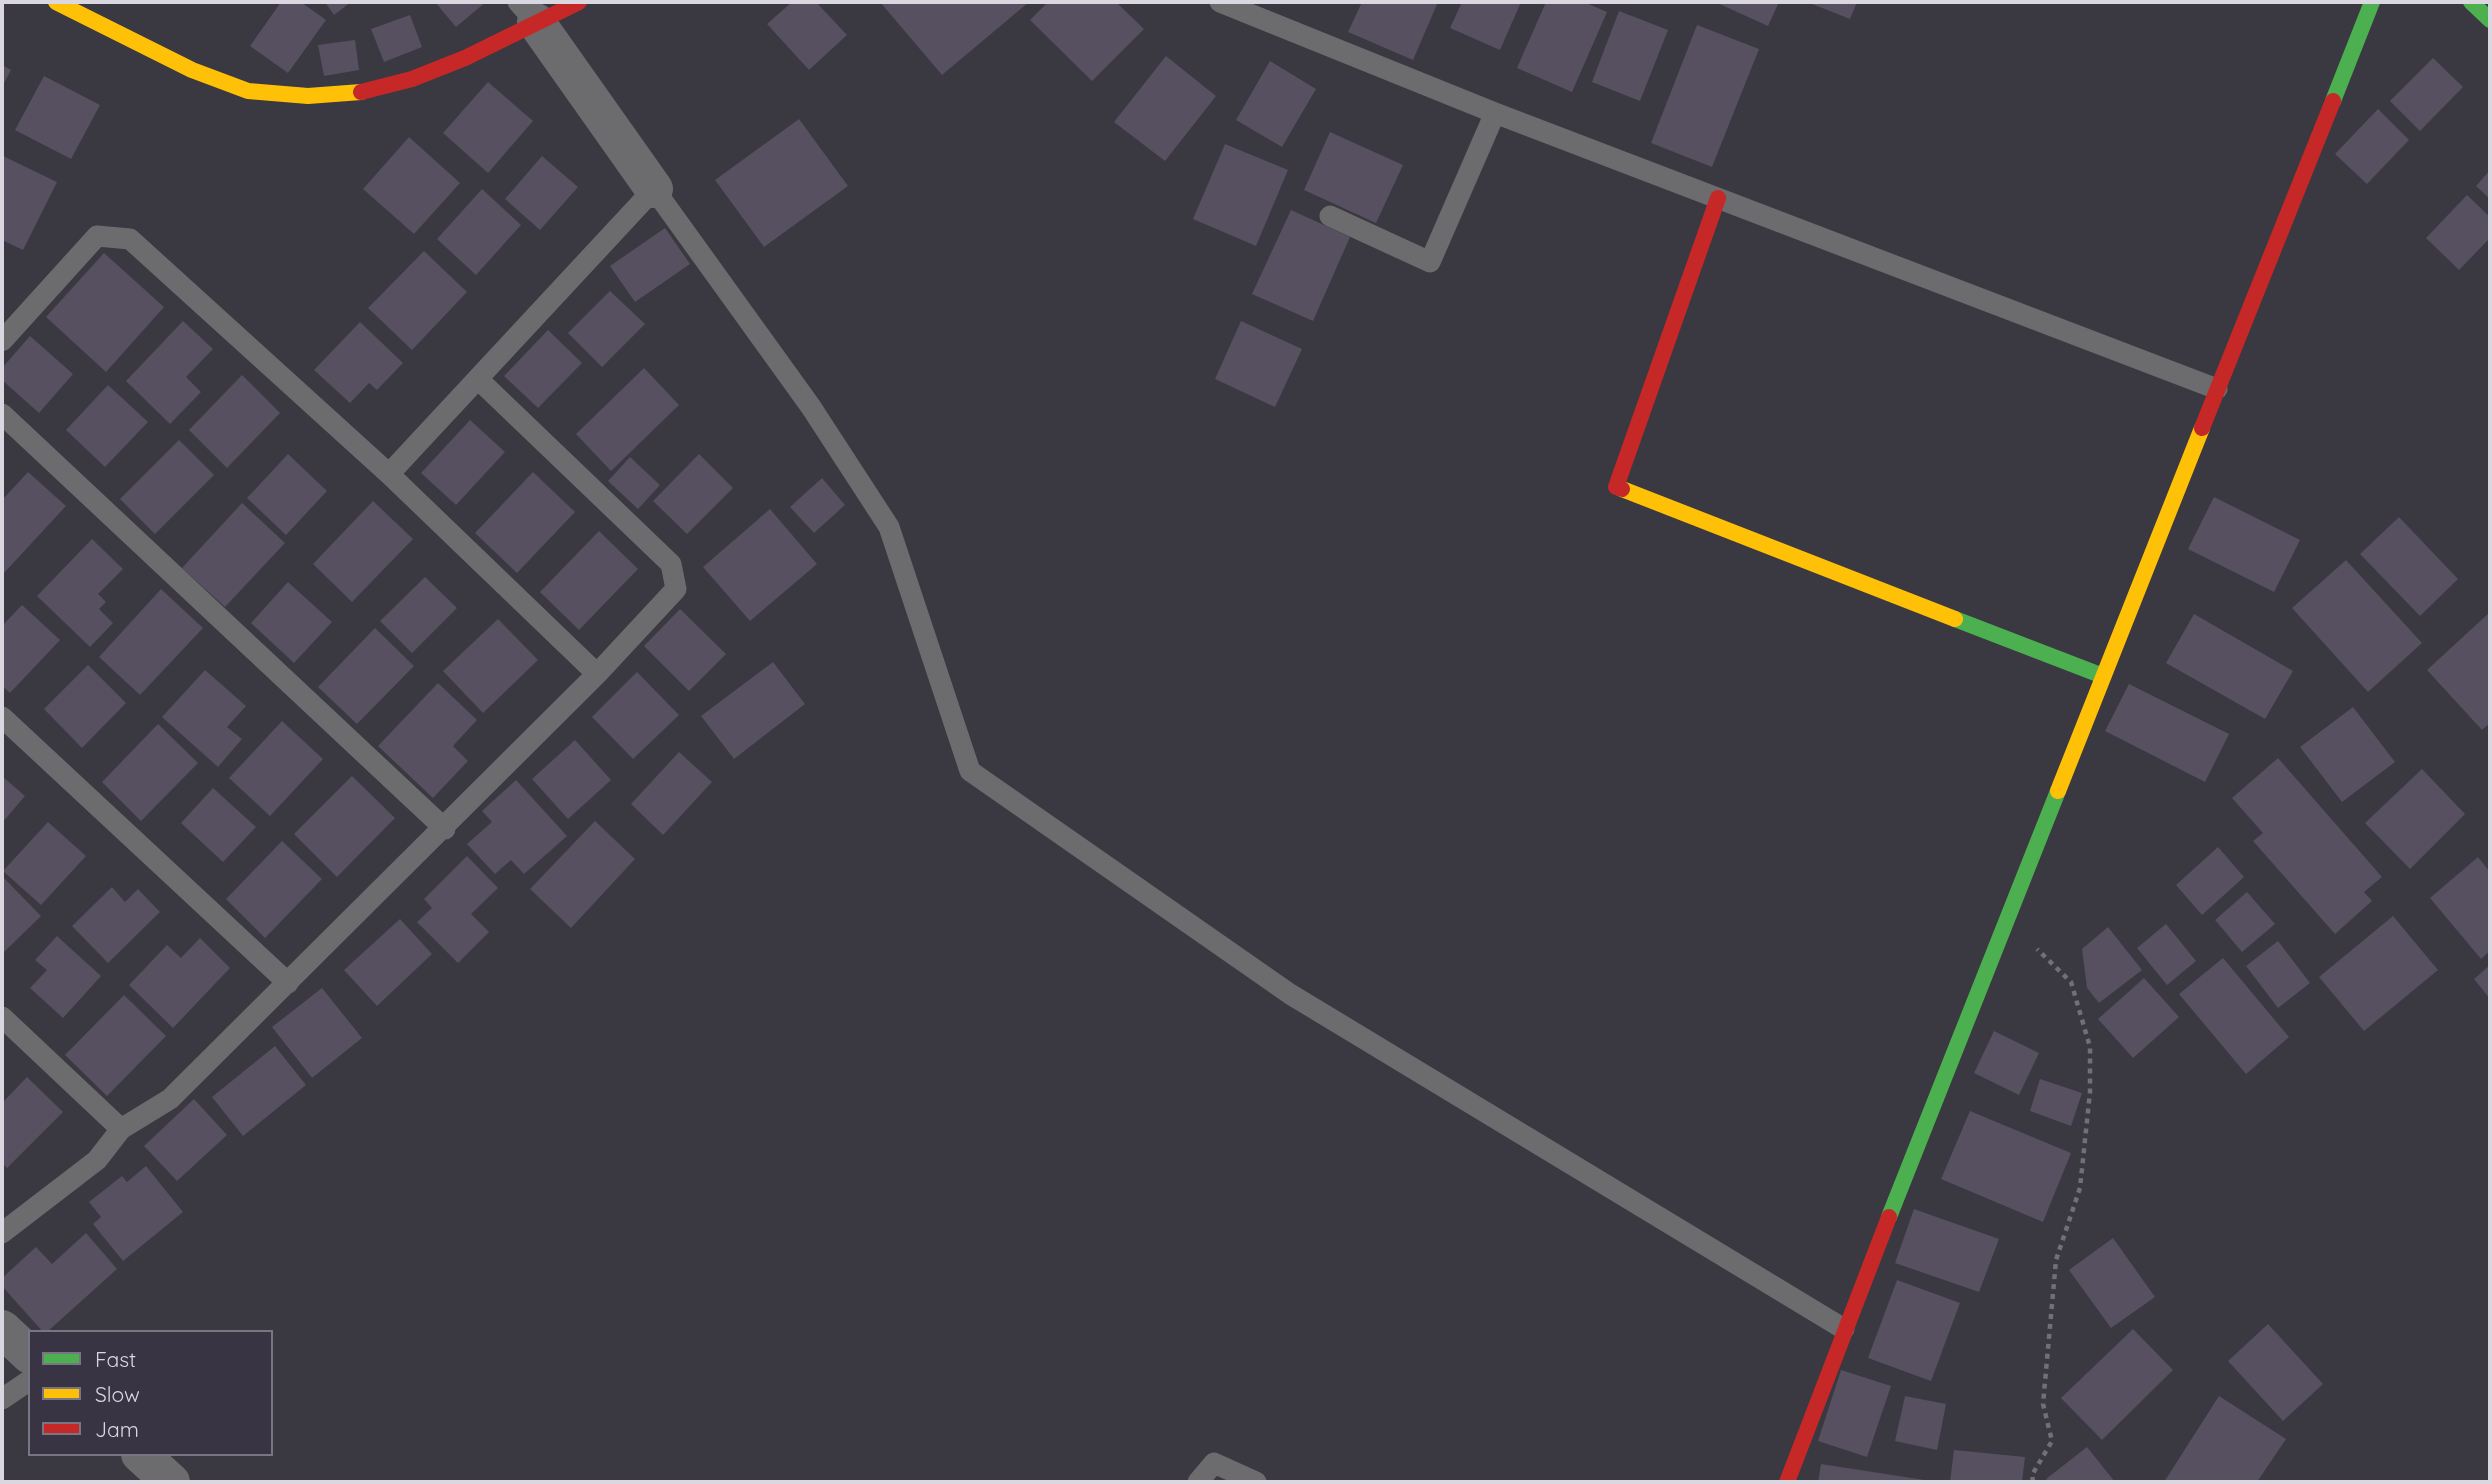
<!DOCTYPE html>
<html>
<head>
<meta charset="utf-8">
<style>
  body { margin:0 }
  #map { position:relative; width:2492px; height:1484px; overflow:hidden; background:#3a3840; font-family:Quicksand,sans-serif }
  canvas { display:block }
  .frame { position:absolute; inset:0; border:4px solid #dad7e1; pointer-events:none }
  .legend { position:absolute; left:28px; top:1330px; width:245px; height:126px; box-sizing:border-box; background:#393444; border:2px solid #797583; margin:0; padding:9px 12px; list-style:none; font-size:21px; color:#dad7e1 }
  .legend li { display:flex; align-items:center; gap:14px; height:35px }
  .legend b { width:35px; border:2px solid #797583 }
</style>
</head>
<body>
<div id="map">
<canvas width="2492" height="1484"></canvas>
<div class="frame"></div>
<ul class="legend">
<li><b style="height:9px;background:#4caf50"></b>Fast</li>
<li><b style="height:9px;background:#ffc107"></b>Slow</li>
<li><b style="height:9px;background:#c62828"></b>Jam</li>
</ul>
</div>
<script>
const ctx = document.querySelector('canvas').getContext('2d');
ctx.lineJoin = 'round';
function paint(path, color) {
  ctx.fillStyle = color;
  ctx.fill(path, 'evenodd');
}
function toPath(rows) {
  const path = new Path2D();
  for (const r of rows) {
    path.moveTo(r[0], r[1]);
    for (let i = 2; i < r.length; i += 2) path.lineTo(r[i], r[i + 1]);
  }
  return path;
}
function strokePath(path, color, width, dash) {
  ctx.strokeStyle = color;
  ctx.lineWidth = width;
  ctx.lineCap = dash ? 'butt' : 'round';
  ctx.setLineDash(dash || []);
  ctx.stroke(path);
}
const building = toPath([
  [281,2,301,2,326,20,288,73,250,46],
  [325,2,351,2,334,15],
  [435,2,486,2,456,27],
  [792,2,816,2,847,35,809,70,767,24],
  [880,2,1029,2,942,75],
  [1048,2,1116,2,1144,29,1092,81,1030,20],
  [1362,2,1438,2,1413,60,1348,32],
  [1462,2,1521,2,1500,50,1450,28],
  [1546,2,1584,2,1607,12,1572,92,1517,68],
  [1715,2,1779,2,1768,26],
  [1807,2,1857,2,1850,19],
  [1619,11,1668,30,1640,101,1592,82],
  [410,15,422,47,384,62,371,29],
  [1697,25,1759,49,1712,167,1651,143],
  [355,40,359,70,324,76,318,45],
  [1166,56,1216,96,1165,161,1114,122],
  [2433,58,2463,87,2420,131,2390,101],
  [1270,61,1316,89,1282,147,1236,120],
  [2,65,11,70,2,87],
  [44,76,100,105,71,159,15,130],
  [488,82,533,121,488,173,443,133],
  [2378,109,2409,140,2367,184,2335,154],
  [799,119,848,186,764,247,715,180],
  [1330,132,1403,165,1376,223,1304,190],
  [409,137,460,183,414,234,363,189],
  [1225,144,1288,170,1256,246,1193,219],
  [3,156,57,182,23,250,2,240],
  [542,156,578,187,540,230,505,199],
  [2490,170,2490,199,2476,186],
  [482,189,521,225,476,275,437,239],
  [2467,195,2490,217,2490,238,2459,270,2426,238],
  [1291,210,1350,237,1313,321,1252,294],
  [665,228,690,264,635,302,610,266],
  [424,251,467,292,412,350,368,308],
  [104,253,164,307,106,372,46,317],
  [610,291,645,324,602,367,568,333],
  [183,321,213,349,186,377,201,392,170,424,126,381],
  [1241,321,1302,349,1275,407,1215,379],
  [360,322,403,363,377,390,369,383,350,403,314,370],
  [548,330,582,363,538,408,504,376],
  [30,336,73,374,39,413,2,380,2,368],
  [644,368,679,405,611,471,576,434],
  [242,375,280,413,227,468,189,430],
  [108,385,148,422,105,467,66,430],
  [470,420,505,452,456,505,421,473],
  [179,440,214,475,155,534,120,499],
  [288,454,327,491,286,535,247,498],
  [699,454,733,488,687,534,653,501],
  [630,457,660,485,638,509,608,481],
  [28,472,66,506,4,573,2,500],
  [533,472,575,512,517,573,475,533],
  [822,478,845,505,814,533,790,507],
  [2214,497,2300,540,2274,592,2188,549],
  [373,501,413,539,352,602,313,564],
  [242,503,285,543,225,607,182,568],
  [770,509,817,564,750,621,703,567],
  [2399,517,2458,579,2420,616,2360,554],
  [599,531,638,569,579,630,540,592],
  [92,539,123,569,98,594,106,602,99,609,113,623,90,647,37,596],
  [2346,560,2422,643,2368,692,2292,608],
  [425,577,457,608,412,653,380,621],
  [288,582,332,622,294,663,251,623],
  [161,589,203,628,140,695,99,657],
  [22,605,60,640,10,693,2,686,2,626],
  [680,609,726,654,689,691,644,646],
  [2490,612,2490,723,2482,730,2427,670],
  [2194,614,2293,671,2265,719,2166,663],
  [498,619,538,660,483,713,443,671],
  [375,628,414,666,357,724,318,687],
  [773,662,805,704,734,759,701,716],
  [88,665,126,703,82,748,44,709],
  [205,670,246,706,227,727,242,739,218,767,162,717],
  [637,672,679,715,633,759,592,717],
  [438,683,477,720,453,746,468,761,433,798,378,746],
  [2129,684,2229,734,2205,782,2105,731],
  [2353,707,2395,762,2342,802,2300,747],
  [282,721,323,759,270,816,229,778],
  [158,724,198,763,141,821,102,782],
  [575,740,611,780,568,819,532,779],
  [679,752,712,782,663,835,631,804],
  [2278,758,2382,877,2364,892,2372,901,2335,934,2253,841,2263,833,2232,798],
  [2422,769,2465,814,2410,869,2365,823],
  [2,776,25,796,2,823],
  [352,776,395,818,337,877,294,834],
  [516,780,567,836,524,874,511,860,495,874,467,844,492,822,482,811],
  [213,788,256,827,223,862,181,823],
  [595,821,635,859,571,928,530,889],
  [48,822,86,856,41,905,3,871],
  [282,841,322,879,265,938,226,899],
  [2218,847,2244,877,2202,915,2176,885],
  [467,856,498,888,471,914,489,932,458,963,417,922,432,908,424,899],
  [2478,857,2490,872,2490,951,2481,959,2430,898],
  [2,876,41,916,2,954],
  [112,887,125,902,138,889,160,912,108,963,72,926],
  [2247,892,2275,924,2242,952,2215,920],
  [2393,916,2438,970,2364,1031,2319,977],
  [400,919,432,954,377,1006,344,970],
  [2166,924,2196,961,2167,985,2137,948],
  [2108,927,2142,970,2099,1003,2087,988,2082,949],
  [57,936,101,976,63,1018,30,988,47,970,35,960],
  [200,938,230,968,173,1028,129,985,167,945,181,958],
  [2278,941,2310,983,2278,1008,2246,966],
  [2223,958,2289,1037,2246,1074,2179,994],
  [2490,965,2490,999,2474,979],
  [2144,978,2179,1017,2133,1058,2098,1019],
  [322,988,362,1038,312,1078,272,1027],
  [124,995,166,1036,107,1096,65,1055],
  [1994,1031,2039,1053,2019,1095,1974,1073],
  [275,1046,306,1085,243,1136,212,1097],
  [27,1077,63,1112,7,1168,2,1163,2,1103],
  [2040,1079,2082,1093,2071,1126,2030,1111],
  [194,1099,227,1135,177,1181,144,1146],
  [1970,1111,2071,1153,2043,1222,1941,1179],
  [146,1166,183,1212,123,1261,93,1224,101,1217,89,1202,122,1176,127,1182],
  [1914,1209,1999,1239,1979,1292,1895,1263],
  [86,1233,117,1269,47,1332,43,1332,2,1286,2,1278,36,1247,52,1264],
  [2113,1238,2155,1297,2111,1328,2069,1270],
  [1897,1280,1960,1303,1931,1381,1868,1358],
  [2268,1324,2323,1384,2283,1421,2228,1361],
  [2133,1329,2173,1370,2102,1440,2061,1398],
  [1841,1370,1891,1386,1867,1457,1818,1441],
  [1905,1396,1946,1404,1937,1450,1895,1441],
  [2219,1396,2286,1439,2257,1482,2164,1482],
  [2087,1447,2115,1482,2049,1482,2046,1479],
  [1954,1450,2025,1457,2022,1482,1950,1482],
  [1821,1464,1931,1481,1930,1482,1818,1482]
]);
const path = toPath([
  [2033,1482,2032,1475,2052,1441,2043,1404,2056,1260,2080,1188,2090,1092,2090,1047,2071,982,2037,949]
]);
const lane = toPath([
  [518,2,536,22],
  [1220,2,1495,113,2217,389],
  [1330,216,1430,262,1495,113],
  [2,341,97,236,130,239,389,474,597,674,170,1099,121,1129,97,1160,2,1233],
  [479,380,671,564,676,589,597,674],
  [2,414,445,829],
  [389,474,654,189,811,407,889,527,970,771,1290,994,1844,1329],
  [2,717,288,983],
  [2,1017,121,1129],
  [2,1399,30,1380],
  [1198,1482,1214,1463,1256,1482]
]);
const street = toPath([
  [536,22,654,189],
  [2,1329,30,1355],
  [140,1454,171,1482]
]);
const fast = toPath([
  [2471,2,2490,20],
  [2333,101,2372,2],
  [1955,619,2103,676],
  [1889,1217,2058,791]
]);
const slow = toPath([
  [56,2,192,70,248,91,308,96,361,92],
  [1622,489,1955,619],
  [2058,791,2202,428]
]);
const jam = toPath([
  [361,92,412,79,465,58,579,2],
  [2202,428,2333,101],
  [1622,489,1616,487,1718,198],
  [1787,1482,1889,1217]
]);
paint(building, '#565061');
strokePath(path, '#717075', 4.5, [5, 5]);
strokePath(lane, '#6c6b6e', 21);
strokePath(street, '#6c6b6e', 38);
strokePath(fast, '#4caf50', 16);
strokePath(slow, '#ffc107', 16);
strokePath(jam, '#c62828', 16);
</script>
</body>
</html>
